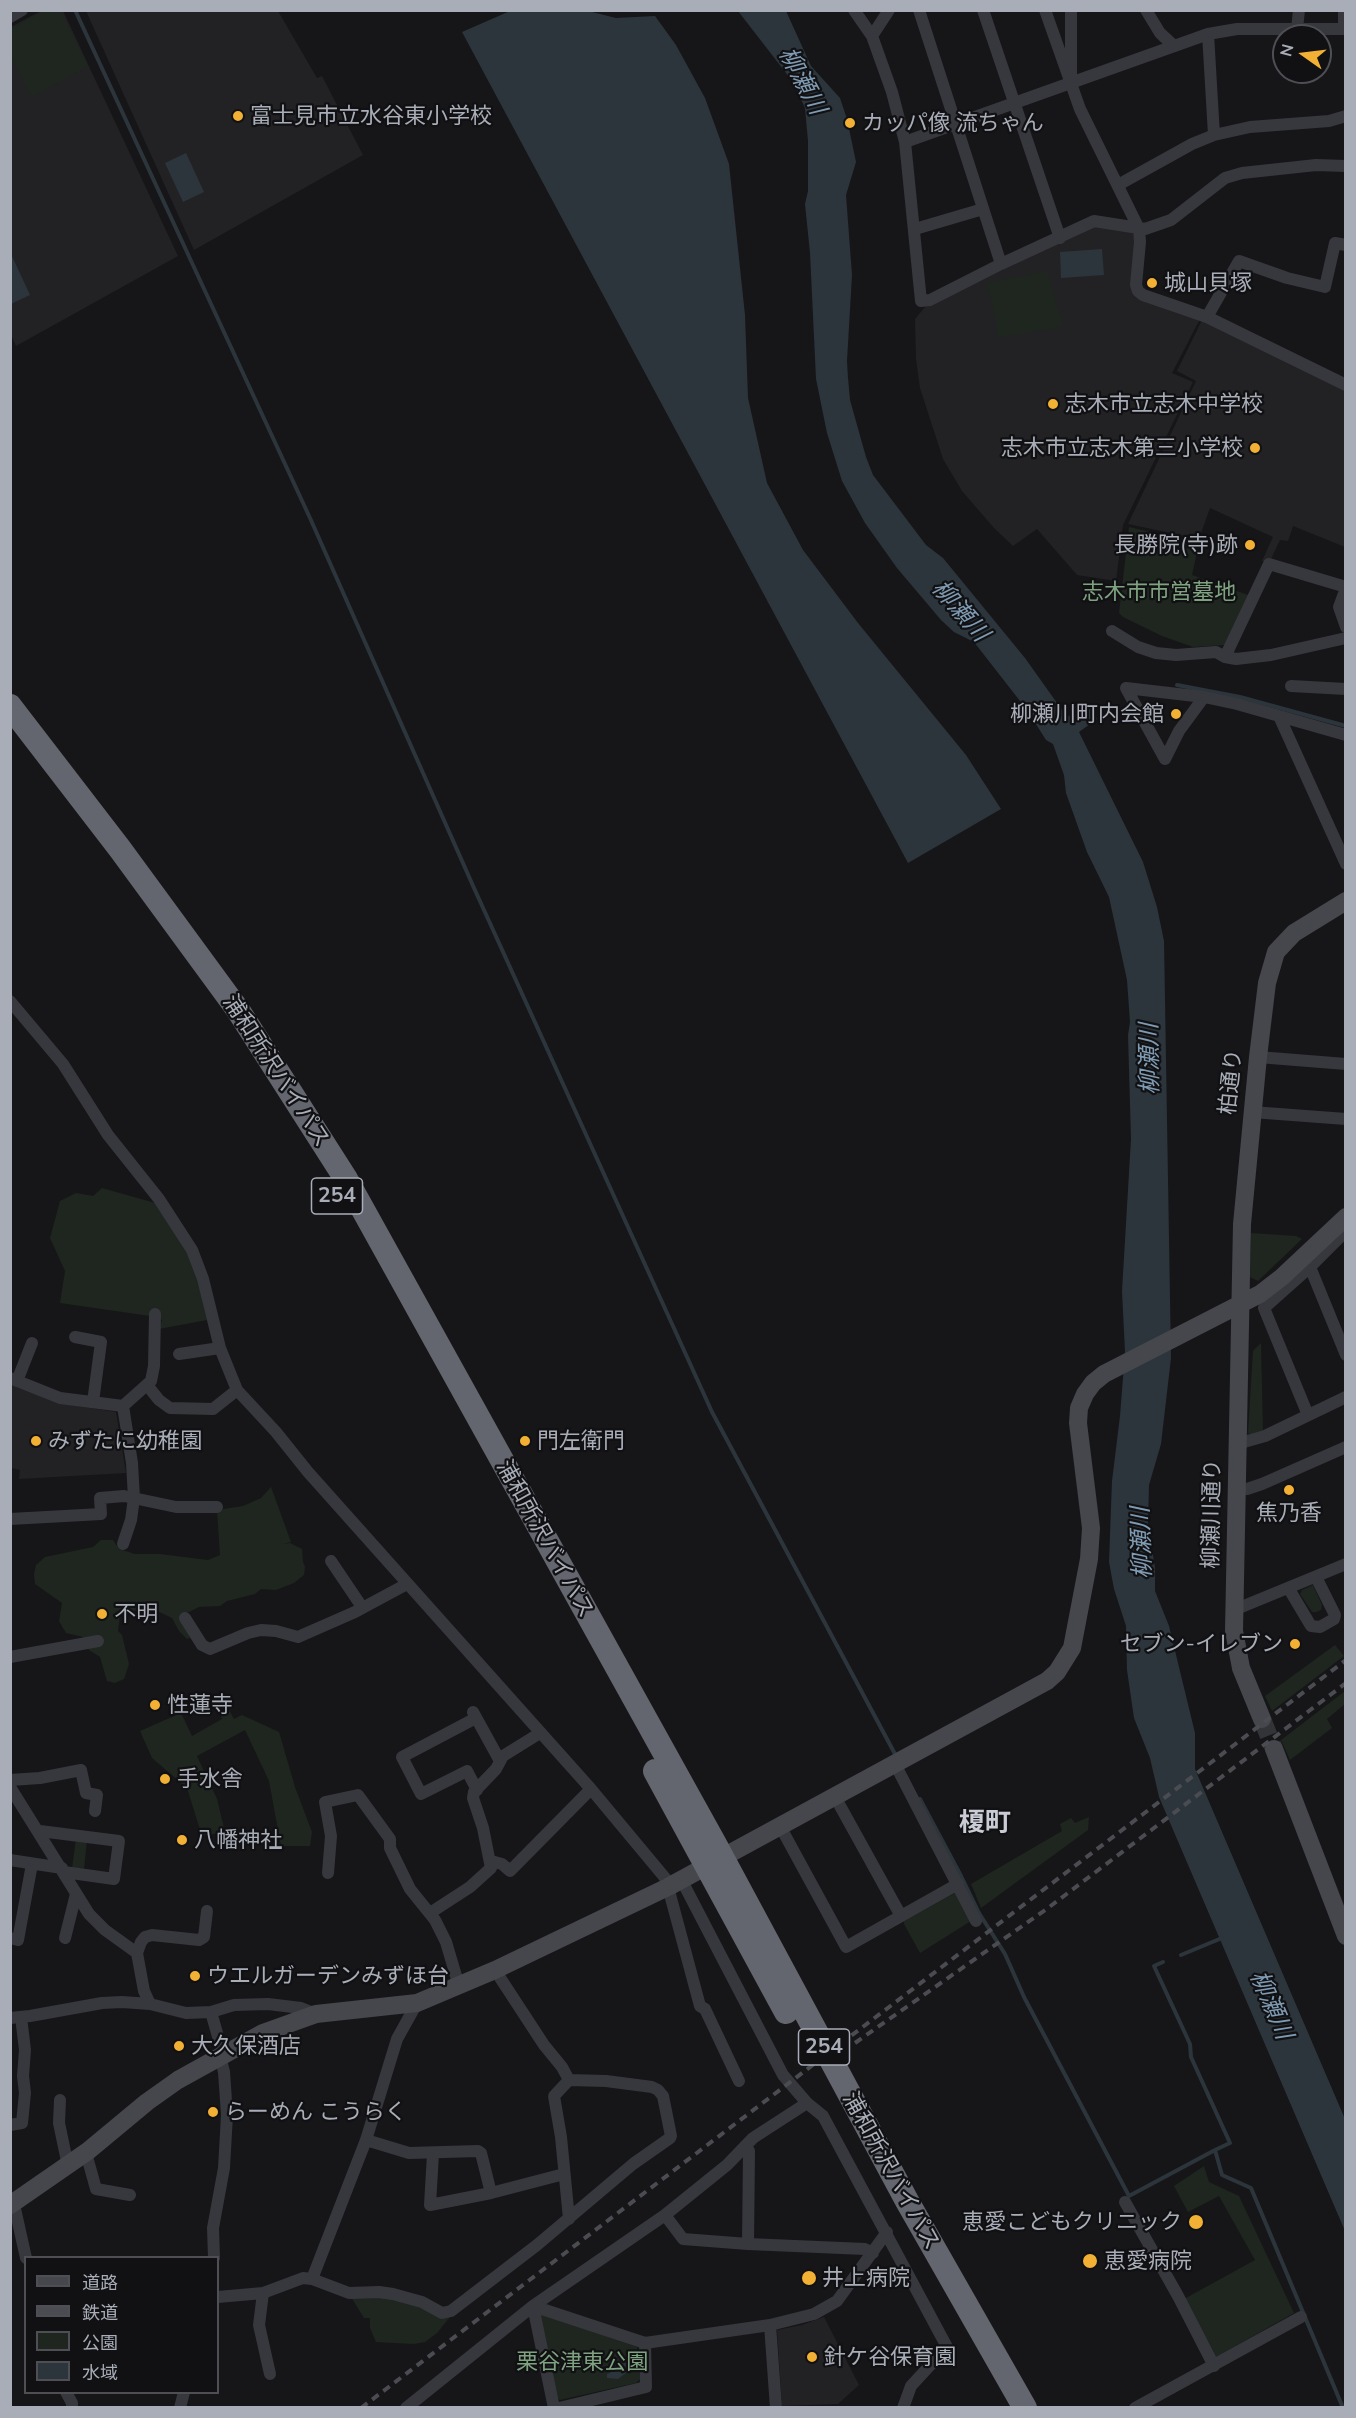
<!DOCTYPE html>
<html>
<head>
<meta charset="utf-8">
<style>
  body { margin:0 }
  #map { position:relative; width:1356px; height:2418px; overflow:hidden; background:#161618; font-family:Mulish,"Noto Sans JP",sans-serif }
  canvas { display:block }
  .frame { position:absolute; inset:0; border:12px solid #a8adb8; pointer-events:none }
  .legend { position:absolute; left:24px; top:2256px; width:195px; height:138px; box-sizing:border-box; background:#111113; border:2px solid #4d4f55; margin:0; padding:8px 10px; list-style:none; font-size:18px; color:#a8adb8 }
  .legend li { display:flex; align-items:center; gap:12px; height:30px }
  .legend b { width:30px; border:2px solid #4d4f55 }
  .north { position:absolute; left:1272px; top:24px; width:60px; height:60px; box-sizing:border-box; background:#111113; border:2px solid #4d4f55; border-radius:50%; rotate:284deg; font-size:16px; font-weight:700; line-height:24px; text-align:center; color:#a8adb8 }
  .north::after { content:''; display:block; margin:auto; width:21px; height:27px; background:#f2b134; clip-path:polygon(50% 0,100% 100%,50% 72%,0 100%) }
</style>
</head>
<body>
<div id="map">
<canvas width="1356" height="2418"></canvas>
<div class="frame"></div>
<ul class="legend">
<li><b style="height:8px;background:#45474d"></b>道路</li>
<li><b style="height:8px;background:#4a4c52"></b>鉄道</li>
<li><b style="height:16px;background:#1e261f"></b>公園</li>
<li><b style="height:16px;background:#2c353c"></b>水域</li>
</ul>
<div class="north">N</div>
</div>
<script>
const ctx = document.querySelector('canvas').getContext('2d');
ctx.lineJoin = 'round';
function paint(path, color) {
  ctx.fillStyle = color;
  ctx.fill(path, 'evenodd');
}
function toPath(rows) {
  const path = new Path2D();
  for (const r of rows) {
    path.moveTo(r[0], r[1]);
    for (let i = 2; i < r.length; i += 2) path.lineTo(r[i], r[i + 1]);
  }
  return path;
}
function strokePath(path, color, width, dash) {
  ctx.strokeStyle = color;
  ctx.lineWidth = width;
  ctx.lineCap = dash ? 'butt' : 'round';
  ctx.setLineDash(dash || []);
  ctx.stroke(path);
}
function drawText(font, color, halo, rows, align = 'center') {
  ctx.font = font + ' Mulish,"Noto Sans JP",sans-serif';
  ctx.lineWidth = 4.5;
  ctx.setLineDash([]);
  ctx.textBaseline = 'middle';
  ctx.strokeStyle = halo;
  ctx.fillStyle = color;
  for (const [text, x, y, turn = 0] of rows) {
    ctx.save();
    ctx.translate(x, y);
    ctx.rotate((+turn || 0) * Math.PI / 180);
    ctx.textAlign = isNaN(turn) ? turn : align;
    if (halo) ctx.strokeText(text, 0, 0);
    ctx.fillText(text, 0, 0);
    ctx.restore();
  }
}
const built = toPath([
  [41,11,63,11,178,256,16,346,11,335,11,27],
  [86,11,278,11,317,78,322,76,363,155,194,250],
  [1096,225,1132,232,1136,236,1131,288,1200,319,1172,373,1193,382,1123,525,1116,581,1077,575,1037,529,1013,546,994,528,962,491,943,459,920,388,916,359,915,319,925,307],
  [1202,320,1345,388,1345,547,1293,526,1288,541,1280,540,1269,563,1262,561,1273,537,1210,508,1199,539,1128,524,1196,381,1177,371],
  [10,1383,58,1403,116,1412,126,1473,19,1479,20,1470,11,1468],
  [824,2317,859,2385,838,2404,782,2406,777,2330,802,2325]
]);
const green = toPath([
  [45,10,60,11,88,66,32,97,11,58,11,29],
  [1047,271,1063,326,999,338,987,283],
  [1129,527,1199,543,1192,575,1251,596,1225,645,1193,647,1162,636,1123,617,1119,613],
  [102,1188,155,1203,164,1212,187,1253,199,1286,207,1320,159,1329,162,1320,157,1317,60,1303,65,1271,50,1238,60,1201,76,1193,93,1196],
  [1251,1233,1296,1236,1302,1239,1258,1281,1250,1277],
  [1261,1343,1263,1432,1254,1436,1248,1433,1253,1351],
  [271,1487,291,1542,283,1544,290,1543,302,1549,303,1562,305,1567,304,1575,294,1583,276,1590,261,1589,255,1594,227,1601,220,1606,199,1607,183,1615,190,1638,187,1639,179,1631,172,1618,151,1608,140,1609,120,1615,118,1631,122,1635,129,1664,124,1679,115,1683,107,1681,100,1657,89,1650,83,1637,66,1633,59,1621,62,1603,35,1584,34,1574,36,1565,45,1557,93,1547,101,1540,113,1540,119,1549,135,1554,160,1554,208,1560,220,1555,217,1510,243,1506,261,1498],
  [1313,1585,1322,1605,1321,1610,1316,1612,1312,1612,1300,1594,1302,1590],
  [1335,1645,1344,1656,1272,1711,1265,1696],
  [1345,1691,1345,1704,1327,1719,1332,1728,1290,1760,1281,1740],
  [229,1710,234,1719,242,1715,279,1732,295,1787,312,1832,310,1846,281,1846,269,1781,245,1730,197,1756,217,1799,225,1832,202,1836,187,1788,152,1758,140,1731,181,1713,192,1736,222,1719,220,1714],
  [1089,1817,1088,1830,981,1908,971,1884,1062,1831,1060,1824,1071,1818,1075,1823],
  [76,1839,87,1840,84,1869,72,1868],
  [955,1893,959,1895,971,1921,920,1953,904,1924,904,1921],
  [1204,2166,1209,2182,1239,2196,1294,2313,1214,2358,1184,2299,1255,2260,1219,2196,1188,2212,1174,2186],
  [386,2296,450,2317,437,2333,425,2342,414,2344,376,2342,370,2328,370,2318,364,2318,351,2297],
  [542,2314,637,2347,640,2379,636,2383,560,2400,556,2398,539,2317]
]);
const water = toPath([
  [510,11,588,11,616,18,655,16,676,45,705,98,729,164,745,315,748,398,767,483,803,550,858,623,966,755,1001,809,908,863,462,32],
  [738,11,786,11,811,66,840,98,847,119,856,162,846,195,852,275,847,361,848,378,850,400,866,457,873,475,926,545,943,558,1025,658,1067,717,1089,705,1097,719,1079,732,1143,862,1157,907,1164,941,1171,1358,1161,1444,1149,1485,1148,1524,1155,1568,1155,1591,1169,1626,1195,1733,1195,1769,1345,2119,1345,2231,1159,1797,1150,1758,1134,1718,1127,1670,1126,1626,1114,1589,1109,1562,1112,1481,1120,1416,1125,1352,1122,1291,1131,1139,1128,1035,1130,1022,1127,980,1109,897,1087,852,1066,793,1064,775,1053,744,1046,740,1027,710,974,642,954,632,941,620,897,568,865,523,842,481,827,433,816,379,810,253,805,204,808,191,808,141,805,108,793,82],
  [186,153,204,192,183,202,165,163],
  [1102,249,1104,275,1061,278,1060,252],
  [11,254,30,295,11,304,10,304],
  [621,2361,628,2363,631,2369,618,2379,607,2378,607,2374,614,2371]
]);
const stream = toPath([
  [75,10,310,518,474,888,712,1412,895,1754],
  [1177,685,1240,697,1346,726],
  [920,1799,961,1876,979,1913,1005,1954,1024,1997,1129,2196,1215,2150,1222,2175,1251,2188,1343,2408],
  [1181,1955,1222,1938],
  [1163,1962,1154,1966,1190,2044,1191,2057,1230,2143,1215,2150]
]);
const secondaryTunnel = toPath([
  [1262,1719,1274,1749]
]);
const street = toPath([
  [854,10,872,36,892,92,905,142,921,301,930,300,1001,264,1094,221,1145,229,1171,220,1225,178,1242,173,1316,165,1346,166],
  [919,10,1001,264],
  [983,10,1060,238],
  [1045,10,1080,109,1139,229,1140,242,1136,285,1138,291,1143,295,1207,317,1346,385],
  [1071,10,1071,74],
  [1146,10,1160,33,1174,46],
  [10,17,22,10],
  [1297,29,1299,10],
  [1344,29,1344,10],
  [1208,34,1214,135],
  [872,36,889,10],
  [905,142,1208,34,1237,29,1346,29],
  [1118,185,1192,144,1214,135,1250,127,1329,121,1346,116],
  [915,229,983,209],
  [1207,317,1239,261,1287,278,1325,287,1335,243,1346,245],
  [1346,588,1339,607,1346,627],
  [1112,631,1138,647,1156,653,1176,655,1216,652,1225,657,1236,659,1271,655,1346,638],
  [1225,657,1269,564,1346,587],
  [1291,686,1346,689],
  [1204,697,1126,688,1165,759,1179,731,1204,697,1237,704,1346,735],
  [1279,716,1346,864],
  [10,1001,63,1064,108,1135,159,1199,192,1250,203,1279,220,1348,237,1390,276,1432,308,1472,591,1789,671,1885],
  [1258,1057,1346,1064],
  [1252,1112,1346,1119],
  [1310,1267,1346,1355],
  [75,1337,101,1342,93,1402],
  [179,1354,220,1348],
  [10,1378,60,1398,123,1406],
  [17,1381,32,1343],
  [147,1385,159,1400,170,1408,213,1409,237,1390],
  [123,1406,132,1463,134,1498,131,1520,123,1544],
  [123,1406,151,1381,154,1366,155,1314],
  [1308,1415,1264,1308,1310,1267,1346,1231],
  [1237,1444,1265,1436,1346,1397],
  [1237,1489,1247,1489,1262,1484,1346,1447],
  [10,1519,101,1514,100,1498,124,1496,176,1507,217,1507],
  [331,1561,362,1607],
  [1289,1589,1311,1626,1320,1627,1334,1619,1335,1615,1316,1577],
  [1234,1610,1346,1564],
  [185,1618,202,1645,210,1649,248,1633,261,1630,276,1631,298,1637,355,1612,407,1584],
  [10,1657,98,1641],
  [473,1712,500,1761],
  [476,1718,402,1757,421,1794,467,1771,477,1790],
  [895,1764,976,1921],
  [10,1780,40,1778,81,1770,86,1793,97,1795,95,1811],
  [10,1787,89,1914,105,1930,137,1953,144,1991,150,2004],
  [834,1795,901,1916],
  [780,1826,846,1947,958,1884],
  [40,1831,119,1841,114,1879,64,1872],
  [10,1860,62,1868],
  [491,1861,502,1864,510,1871,591,1789],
  [328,1873,331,1836,325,1802,358,1795,390,1839,390,1848,410,1889,435,1920,446,1942,459,1986],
  [681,1879,783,2075,807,2103,823,2116,947,2347,911,2386,903,2408],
  [668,1887,700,2006,705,2009,739,2081],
  [430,1913,470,1887,491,1868,483,1828,473,1798,474,1792,496,1769,503,1756,540,1733],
  [10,1938,18,1940,32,1864],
  [65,1938,76,1894],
  [137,1953,141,1942,145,1937,152,1935,199,1940,204,1937,207,1911],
  [211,2012,223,2054],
  [10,2018,30,2016,102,2003,122,2002,150,2004,186,2013,211,2012,234,2005,268,2004,301,2008,316,2014],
  [569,2080,554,2096,561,2137,569,2219],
  [60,2100,59,2123,68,2166],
  [10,2125,22,2123,25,2093,23,2076,25,2050,21,2017],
  [366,2140,409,2153,478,2151,481,2153,491,2193],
  [745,2146,749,2151,748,2244],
  [86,2153,96,2189,130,2195],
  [433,2154,430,2205,491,2193,564,2174],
  [1125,2202,1178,2296,1214,2366],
  [14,2204,26,2258],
  [665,2215,683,2239,748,2244,865,2249,873,2253],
  [214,2258,213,2228,224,2168,227,2115,224,2072,220,2056],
  [312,2279,366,2140,397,2039,417,2003],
  [263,2293,259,2325,270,2374],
  [218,2297,263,2293,303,2278,312,2279,349,2293,379,2292,393,2294,422,2302,442,2313,451,2311,537,2245,633,2164,670,2138,671,2136,663,2096,658,2090,652,2087,606,2081,569,2080,562,2067,544,2045,495,1970],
  [533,2306,645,2343,770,2325,814,2314,837,2301,887,2232],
  [533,2306,554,2408],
  [770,2325,776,2408],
  [66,2392,72,2403,72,2408],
  [180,2408,184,2392],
  [406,2408,533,2306,665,2215,727,2165,753,2138,807,2103],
  [559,2408,646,2387,645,2343],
  [1135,2408,1301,2317]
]);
const secondary = toPath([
  [1262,1719,1241,1668,1234,1631,1242,1224,1258,1057,1267,983,1276,952,1294,933,1346,901],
  [1274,1749,1346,1936],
  [10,2205,88,2151,147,2102,178,2080,263,2033,316,2014,417,2003,495,1970,668,1887,1047,1681,1057,1672,1072,1648,1089,1559,1091,1528,1078,1423,1079,1408,1085,1394,1093,1383,1104,1374,1260,1294,1282,1277,1346,1217]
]);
const highway = toPath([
  [10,706,120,849,238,1010,346,1179,715,1844,907,2201,1025,2408],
  [655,1771,786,2012]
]);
const rail = toPath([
  [855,2043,1048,1908,1346,1683],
  [361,2408,1346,1660]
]);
const markers = [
  [238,116,6,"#f2b134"],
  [850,123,6,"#f2b134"],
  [1152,283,6,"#f2b134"],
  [1053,404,6,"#f2b134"],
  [1255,448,6,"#f2b134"],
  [1250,545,6,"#f2b134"],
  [1176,714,6,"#f2b134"],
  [36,1441,6,"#f2b134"],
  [525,1441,6,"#f2b134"],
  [1289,1490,6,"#f2b134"],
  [102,1614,6,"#f2b134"],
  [1295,1644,6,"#f2b134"],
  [155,1705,6,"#f2b134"],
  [165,1779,6,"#f2b134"],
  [182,1840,6,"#f2b134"],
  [195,1976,6,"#f2b134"],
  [179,2046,6,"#f2b134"],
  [213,2112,6,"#f2b134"],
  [1196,2222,8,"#f2b134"],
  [1090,2261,8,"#f2b134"],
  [809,2278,8,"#f2b134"],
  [812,2357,6,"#f2b134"]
];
const shields = [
  [337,1196,51],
  [824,2047,51]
];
const shieldNames = [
  ["254",337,1196],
  ["254",824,2047]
];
const poiNames = [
  ["富士見市立水谷東小学校",250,116],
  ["カッパ像 流ちゃん",862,123],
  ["城山貝塚",1164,283],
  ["志木市立志木中学校",1065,404],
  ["志木市立志木第三小学校",1243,448,"right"],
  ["長勝院(寺)跡",1238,545,"right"],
  ["柳瀬川町内会館",1164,714,"right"],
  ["みずたに幼稚園",48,1441],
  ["門左衛門",537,1441],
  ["焦乃香",1289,1513,"center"],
  ["不明",114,1614],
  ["セブン-イレブン",1283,1644,"right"],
  ["性蓮寺",167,1705],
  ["手水舎",177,1779],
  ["八幡神社",194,1840],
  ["ウエルガーデンみずほ台",207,1976],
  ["大久保酒店",191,2046],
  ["らーめん こうらく",225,2112],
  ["恵愛こどもクリニック",1182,2222,"right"],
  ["恵愛病院",1104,2261],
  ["井上病院",822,2278],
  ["針ケ谷保育園",824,2357]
];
const parkNames = [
  ["志木市市営墓地",1159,592],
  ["栗谷津東公園",582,2362]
];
const streetNames = [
  ["浦和所沢バイパス",276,1071,57],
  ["柏通り",1231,1082,-84],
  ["柳瀬川通り",1212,1514,-89],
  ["浦和所沢バイパス",545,1539,61],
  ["浦和所沢バイパス",891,2171,61]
];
const waterNames = [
  ["柳瀬川",802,81,62],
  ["柳瀬川",960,611,49],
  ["柳瀬川",1150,1059,-91],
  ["柳瀬川",1142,1543,-92],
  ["柳瀬川",1271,2005,67]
];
const quarterNames = [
  ["榎町",985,1823]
];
paint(built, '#222225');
paint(green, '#1e261f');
paint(water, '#2c353c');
strokePath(stream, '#2c353c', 4);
strokePath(secondaryTunnel, '#333438', 18, [18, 9]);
strokePath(street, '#37383d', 12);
strokePath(secondary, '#45474d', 18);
strokePath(highway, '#63666e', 24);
strokePath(rail, '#4a4c52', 4, [8, 6]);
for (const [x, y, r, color] of markers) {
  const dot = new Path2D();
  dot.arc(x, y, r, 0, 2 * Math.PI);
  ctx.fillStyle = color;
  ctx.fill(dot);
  strokePath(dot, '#111113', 2);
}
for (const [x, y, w] of shields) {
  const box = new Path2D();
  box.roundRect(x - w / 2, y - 18, w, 36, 4.5);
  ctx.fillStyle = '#111113';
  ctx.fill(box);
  strokePath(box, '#a8adb8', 1.5);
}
drawText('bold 21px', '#a8adb8', null, shieldNames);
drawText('22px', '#a8adb8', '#111113', poiNames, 'left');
drawText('22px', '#7fa381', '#111113', parkNames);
drawText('22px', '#a8adb8', '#111113', streetNames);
drawText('italic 24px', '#7f9bb3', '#111113', waterNames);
drawText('bold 26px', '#c9ccd4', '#111113', quarterNames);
</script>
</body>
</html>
